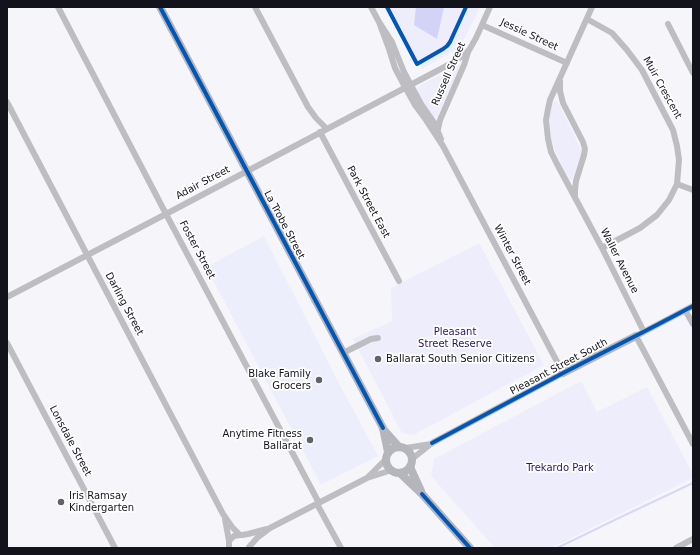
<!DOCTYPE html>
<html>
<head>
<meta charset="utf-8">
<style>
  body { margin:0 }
  #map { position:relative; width:700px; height:555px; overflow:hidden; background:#f6f6fa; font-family:"DejaVu Sans",sans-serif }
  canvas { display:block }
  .frame { position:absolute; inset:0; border:8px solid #13131c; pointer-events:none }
</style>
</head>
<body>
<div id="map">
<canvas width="700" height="555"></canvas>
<div class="frame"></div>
</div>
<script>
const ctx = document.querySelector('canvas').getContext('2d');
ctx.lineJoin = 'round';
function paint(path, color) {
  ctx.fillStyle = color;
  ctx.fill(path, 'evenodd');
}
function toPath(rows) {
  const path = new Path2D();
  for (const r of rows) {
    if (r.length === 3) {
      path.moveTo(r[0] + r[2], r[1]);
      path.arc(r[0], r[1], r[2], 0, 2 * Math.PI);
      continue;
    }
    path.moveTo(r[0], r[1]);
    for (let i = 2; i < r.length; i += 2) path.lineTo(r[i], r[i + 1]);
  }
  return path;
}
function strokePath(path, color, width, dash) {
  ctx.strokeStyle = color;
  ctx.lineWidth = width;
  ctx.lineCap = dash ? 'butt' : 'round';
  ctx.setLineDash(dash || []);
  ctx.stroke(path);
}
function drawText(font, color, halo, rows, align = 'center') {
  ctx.font = font + ' "DejaVu Sans",sans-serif';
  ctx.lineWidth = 3.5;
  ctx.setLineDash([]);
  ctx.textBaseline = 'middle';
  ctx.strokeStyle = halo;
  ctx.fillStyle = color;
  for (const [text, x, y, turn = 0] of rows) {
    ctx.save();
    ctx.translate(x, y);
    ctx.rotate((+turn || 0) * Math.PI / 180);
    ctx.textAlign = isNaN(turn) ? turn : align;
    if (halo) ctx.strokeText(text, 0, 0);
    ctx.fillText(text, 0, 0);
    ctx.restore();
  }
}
const built = toPath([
  [264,236,340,385,378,456,321,485,206,267]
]);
const green = toPath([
  [389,7,480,7,460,47,422,69],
  [460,64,461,65,437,117,434,117,423,103,418,92,418,88,421,85],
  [556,100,558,102,581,149,581,155,573,178,571,181,568,178,557,156,551,140,550,126,550,113,553,103,554,101],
  [479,243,544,365,413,435,402,433,353,339,392,321,391,288],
  [581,381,597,412,647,387,693,474,693,478,551,548,495,548,431,476,434,459]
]);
const forest = toPath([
  [416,7,444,7,437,39,414,25]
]);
const stream = toPath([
  [557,548,623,516,693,483]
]);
const minor = toPath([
  [58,7,166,214,319,503],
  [255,7,308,107,316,118,327,129],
  [371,7,379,22,392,42,404,72,421,104,435,124,441,139],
  [592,7,550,100,548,109,546,120,548,139,551,152,557,164,602,248,644,332],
  [587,19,612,33,627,50,642,70,673,130,677,146,679,160,677,184,669,200,657,215,640,228,602,248],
  [379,22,389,49,395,68,405,87,415,105,426,120,443,146,563,373,432,443,412,459],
  [668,24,693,73],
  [482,25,567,63],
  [560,81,560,91,563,103,583,142,585,149,584,155,576,181,575,190,575,197],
  [7,102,223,514,232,527,240,535],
  [438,129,440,120,464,65,468,52,476,38,490,7],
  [320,132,399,281],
  [677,184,693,190],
  [7,297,166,214,452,63,462,56,469,50],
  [693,306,636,336,693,444],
  [685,310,693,324],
  [7,343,115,548],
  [343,353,371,339,378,338],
  [406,448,431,444],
  [368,477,386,459],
  [317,504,341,548],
  [225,519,229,541],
  [249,547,258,537,270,528,367,478,392,470],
  [229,548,229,541,234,536,239,535,242,535,248,534,267,529],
  [676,548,693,539]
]);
const major = toPath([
  [160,7,383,428,388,452],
  [563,373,636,336],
  [383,429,399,447],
  [399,460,13],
  [410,467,421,491],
  [400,473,422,494,470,548]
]);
const cycleway = toPath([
  [160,7,383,428],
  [387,7,417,64,443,49,447,46,450,42,466,7],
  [432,443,565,372,651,328,693,306],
  [422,494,470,548]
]);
const markers = [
  [378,359,4,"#62626a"],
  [319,380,4,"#62626a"],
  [310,440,4,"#62626a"],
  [61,502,4,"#62626a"]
];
const streetNames = [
  ["Jessie Street",529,35,25],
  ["Russell Street",449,74,-66],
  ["Muir Crescent",662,88,61],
  ["Adair Street",203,183,-28],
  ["Park Street East",368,202,62],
  ["La Trobe Street",284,225,62],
  ["Foster Street",197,250,62],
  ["Winter Street",512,255,62],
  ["Waller Avenue",619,261,63],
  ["Darling Street",124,304,62],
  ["Pleasant Street South",559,367,-28],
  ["Lonsdale Street",70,441,62]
];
const parkNames = [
  ["Pleasant",455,332],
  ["Street Reserve",455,344],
  ["Trekardo Park",560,468]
];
const poiNames = [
  ["Ballarat South Senior Citizens",386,359],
  ["Blake Family",311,374,"right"],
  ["Grocers",311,386,"right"],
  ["Anytime Fitness",302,434,"right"],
  ["Ballarat",302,446,"right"],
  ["Iris Ramsay",69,496],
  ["Kindergarten",69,508]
];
paint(built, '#edeefb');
paint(green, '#ededfc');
paint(forest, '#d3d3f7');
strokePath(stream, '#d7d7fa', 2);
strokePath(minor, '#bebec2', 6);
strokePath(major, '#b5b6bb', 8);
strokePath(cycleway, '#0057b8', 4);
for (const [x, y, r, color] of markers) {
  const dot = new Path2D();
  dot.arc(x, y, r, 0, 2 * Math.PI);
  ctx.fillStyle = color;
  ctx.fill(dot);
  strokePath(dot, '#fff', 1.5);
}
drawText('10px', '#13131c', '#fff', streetNames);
drawText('10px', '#28126a', '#fff', parkNames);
drawText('10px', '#13131c', '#fff', poiNames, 'left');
</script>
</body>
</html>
